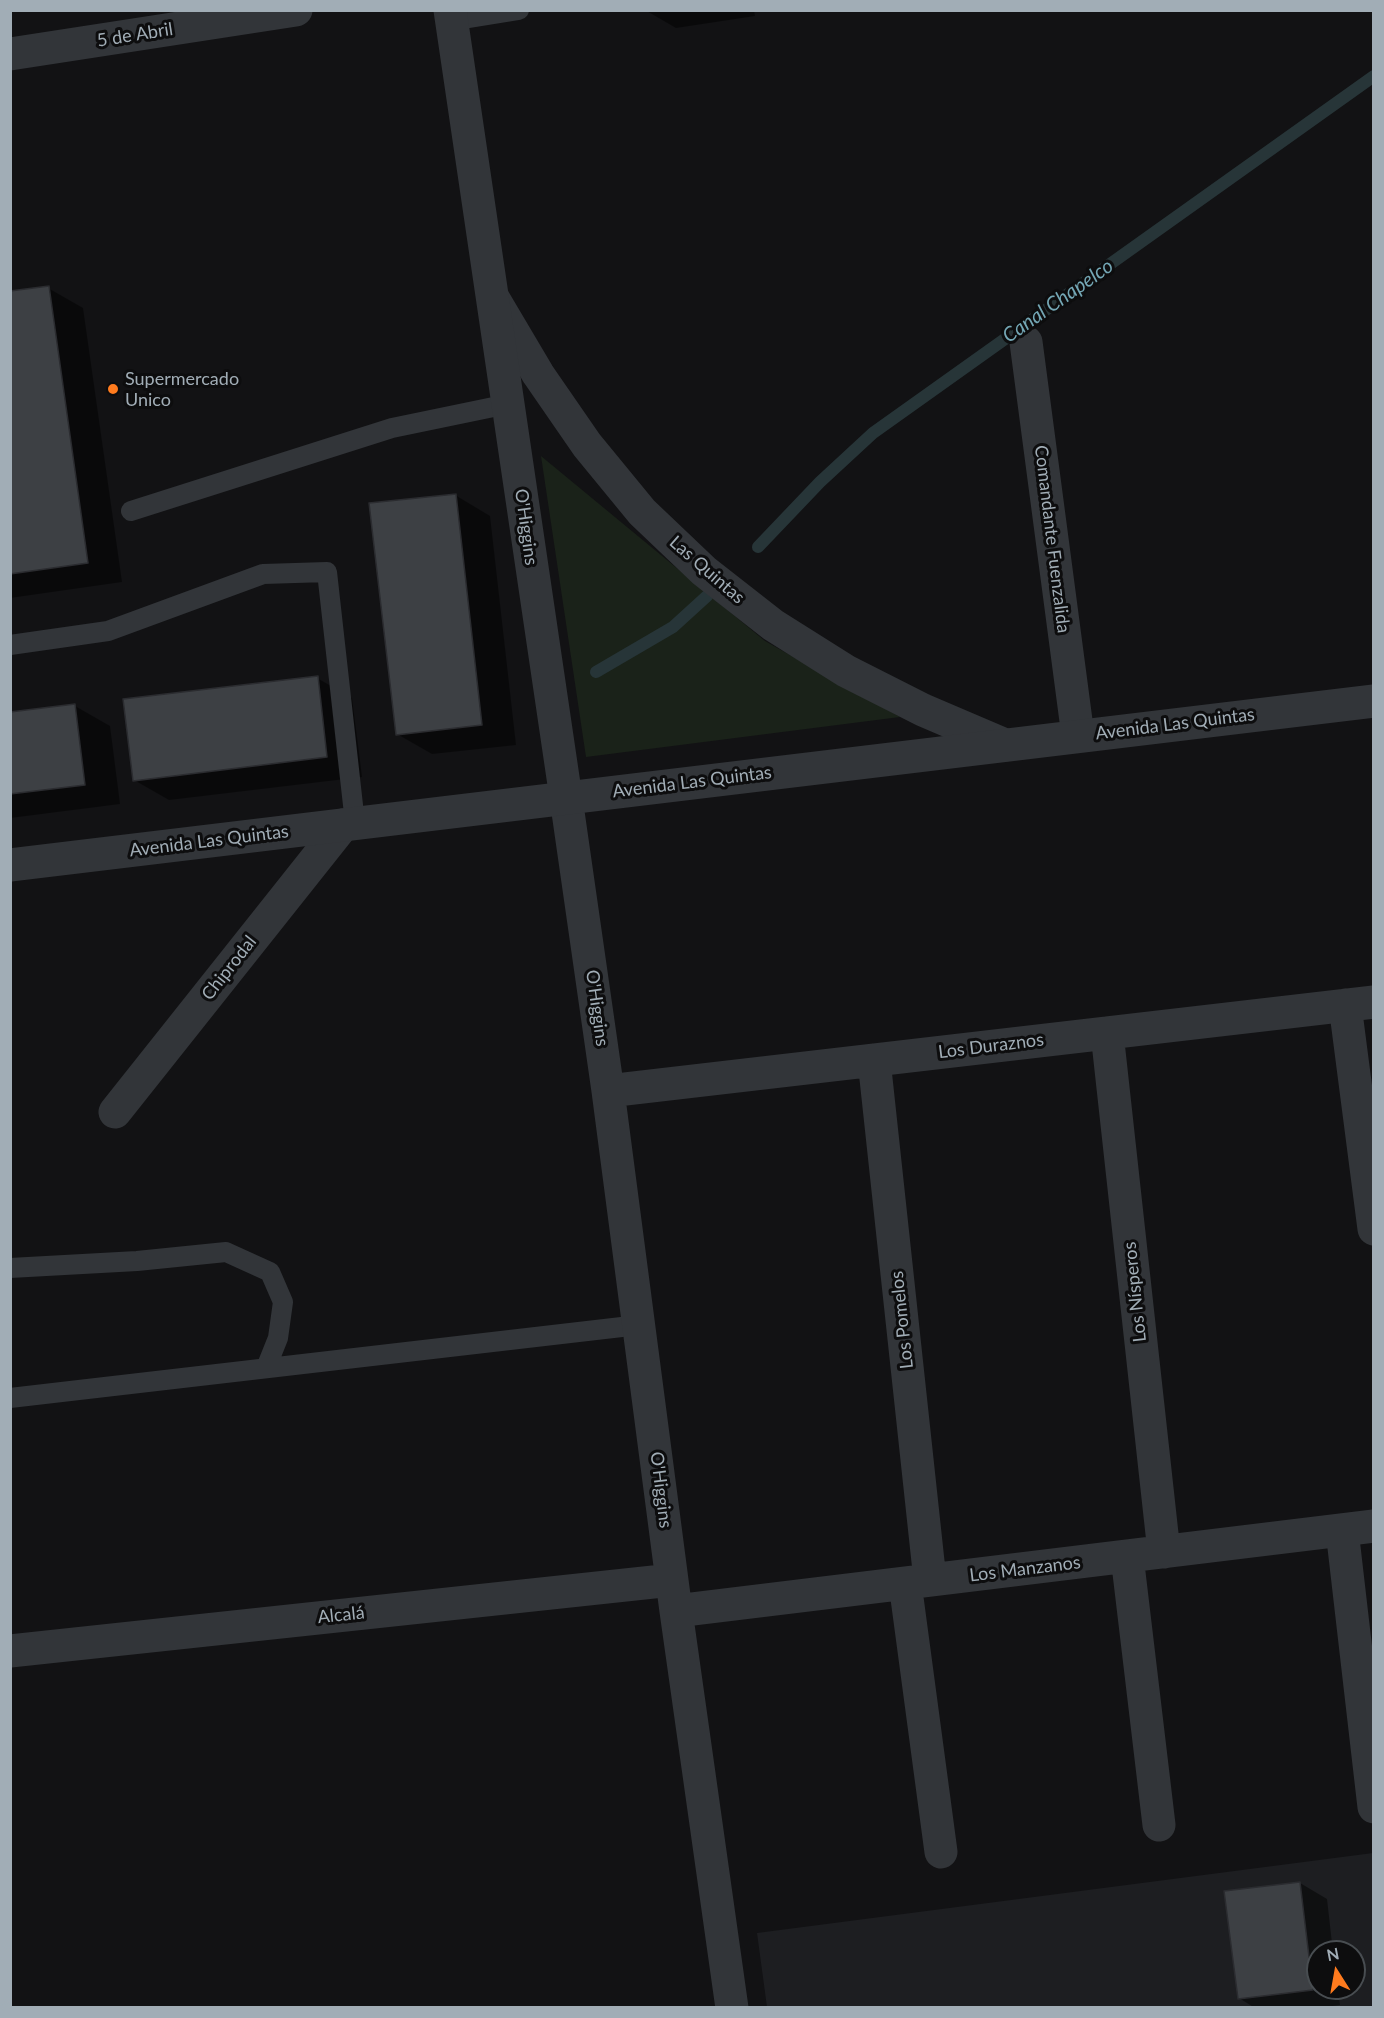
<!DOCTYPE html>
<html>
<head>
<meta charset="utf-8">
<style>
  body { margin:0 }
  #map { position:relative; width:1384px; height:2018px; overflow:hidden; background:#121214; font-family:Lato,sans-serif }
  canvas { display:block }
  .frame { position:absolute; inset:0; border:12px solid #a1adb6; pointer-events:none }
  .north { position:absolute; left:1306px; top:1940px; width:60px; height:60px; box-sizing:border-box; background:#0d0d0e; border:2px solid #484d51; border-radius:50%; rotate:349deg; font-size:16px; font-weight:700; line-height:24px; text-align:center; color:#a1adb6 }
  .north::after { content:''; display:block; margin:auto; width:21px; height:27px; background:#ff7b1e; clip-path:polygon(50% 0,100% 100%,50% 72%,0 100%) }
</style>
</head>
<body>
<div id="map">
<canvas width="1384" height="2018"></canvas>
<div class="frame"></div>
<div class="north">N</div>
</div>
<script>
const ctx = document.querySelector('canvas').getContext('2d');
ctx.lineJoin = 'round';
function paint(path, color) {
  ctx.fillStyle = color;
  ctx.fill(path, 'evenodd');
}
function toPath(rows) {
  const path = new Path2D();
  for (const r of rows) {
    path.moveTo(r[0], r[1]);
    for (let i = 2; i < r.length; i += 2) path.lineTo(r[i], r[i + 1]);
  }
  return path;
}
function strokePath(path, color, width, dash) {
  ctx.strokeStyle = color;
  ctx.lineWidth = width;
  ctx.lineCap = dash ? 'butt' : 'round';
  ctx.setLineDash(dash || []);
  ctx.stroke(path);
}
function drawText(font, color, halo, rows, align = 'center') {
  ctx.font = font + ' Lato,sans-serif';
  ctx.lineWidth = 6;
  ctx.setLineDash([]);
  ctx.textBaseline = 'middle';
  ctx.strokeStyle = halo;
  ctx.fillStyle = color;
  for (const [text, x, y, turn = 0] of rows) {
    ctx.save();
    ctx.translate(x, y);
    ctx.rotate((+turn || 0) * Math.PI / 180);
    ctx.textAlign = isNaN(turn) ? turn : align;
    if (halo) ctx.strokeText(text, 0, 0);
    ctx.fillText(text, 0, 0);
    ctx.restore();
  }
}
const built = toPath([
  [1373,1853,1373,2007,767,2007,757,1933],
  [1318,1952,1354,1952,1354,1988,1318,1988]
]);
const green = toPath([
  [541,456,765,641,900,717,586,757]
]);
const shadow = toPath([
  [645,10,754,10,755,16,676,28],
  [48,288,83,308,122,582,10,598,10,293],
  [455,495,490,516,516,745,432,754,397,734],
  [317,678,352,698,362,777,169,800,134,780],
  [75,706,110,726,120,804,10,818,10,714],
  [1300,1883,1327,1899,1333,1952,1318,1952,1318,1988,1338,1988,1340,2005,1318,2008,1255,2008,1239,1998]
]);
const stream = toPath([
  [758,547,820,482,873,433,1374,76],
  [596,672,673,627,707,596]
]);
const building = toPath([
  [49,286,88,563,10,574,10,291,49,286],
  [456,494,482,725,396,735,369,503,456,494],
  [318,676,327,757,133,781,123,699,318,676],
  [75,704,85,785,10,794,10,712,75,704],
  [1300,1882,1313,1990,1238,1999,1224,1891,1300,1882]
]);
const service = toPath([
  [451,21,519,10],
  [131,511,392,428,508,404],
  [10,645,108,631,263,574,327,572,355,823],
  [10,1268,137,1261,226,1252,270,1272,283,1302,278,1338,266,1368],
  [10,1398,639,1325]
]);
const minor = toPath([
  [10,54,296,10],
  [493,298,538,374,587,445,642,512,704,571,773,625,846,671,923,710,1005,745],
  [1026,342,1078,736],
  [566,798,608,1091,676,1611,732,2008],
  [1345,1005,1374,1229],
  [1107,1033,1164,1552],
  [874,1060,930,1580],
  [608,1091,1374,1002],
  [115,1112,343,825],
  [1342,1530,1374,1807],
  [1127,1556,1159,1825],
  [905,1583,941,1852],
  [676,1611,1374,1526],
  [10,1651,672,1580]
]);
const tertiary = toPath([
  [450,10,566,798],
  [10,865,1374,701]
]);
const markers = [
  [113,389,6,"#ff7b1e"]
];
const streetNames = [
  ["5 de Abril",135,35,-9],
  ["O'Higgins",526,527,82],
  ["Comandante Fuenzalida",1052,539,83],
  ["Las Quintas",707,570,41],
  ["Avenida Las Quintas",1175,724,-7],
  ["Avenida Las Quintas",692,782,-7],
  ["Avenida Las Quintas",209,841,-7],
  ["Chiprodal",229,968,-52],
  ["O'Higgins",597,1008,82],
  ["Los Duraznos",991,1046,-7],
  ["Los Nísperos",1135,1292,-96],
  ["Los Pomelos",902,1320,-96],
  ["O'Higgins",661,1490,83],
  ["Los Manzanos",1025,1569,-7],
  ["Alcalá",341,1615,-6]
];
const poiNames = [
  ["Supermercado",125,379],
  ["Unico",125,400]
];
const waterNames = [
  ["Canal Chapelco",1058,301,-35]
];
paint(built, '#1d1e21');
paint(green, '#1a2219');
paint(shadow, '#0007');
strokePath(stream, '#273538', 12);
paint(building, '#3d4044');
strokePath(building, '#2b2c30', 1.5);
strokePath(service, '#323539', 20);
strokePath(minor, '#323539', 33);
strokePath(tertiary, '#323539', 33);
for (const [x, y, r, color] of markers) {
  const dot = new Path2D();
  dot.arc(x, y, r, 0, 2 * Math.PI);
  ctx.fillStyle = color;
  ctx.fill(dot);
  strokePath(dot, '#0d0d0e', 2);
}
drawText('18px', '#a1adb6', '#0d0d0e', streetNames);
drawText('18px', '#a1adb6', '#0d0d0e', poiNames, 'left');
drawText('italic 20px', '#74a7b5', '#0d0d0e', waterNames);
</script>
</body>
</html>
